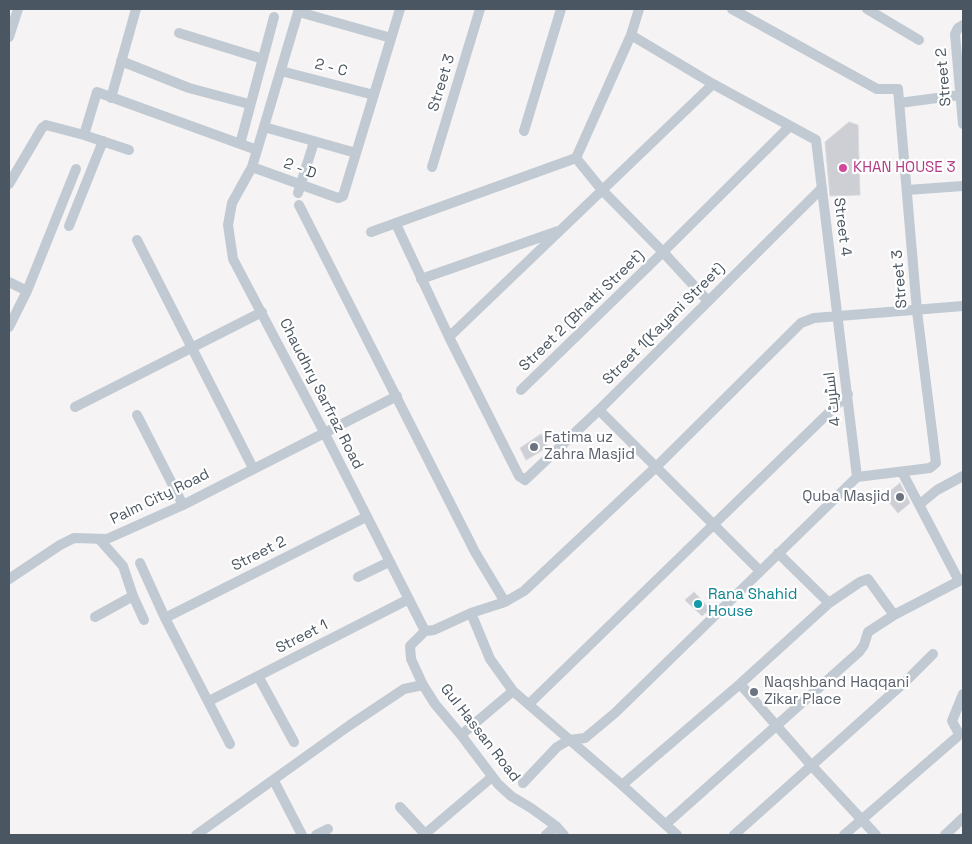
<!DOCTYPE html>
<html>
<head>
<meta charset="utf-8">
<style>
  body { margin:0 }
  #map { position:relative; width:972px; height:844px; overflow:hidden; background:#f5f3f3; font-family:"Space Grotesk",sans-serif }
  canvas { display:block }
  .frame { position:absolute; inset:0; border:10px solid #4a5661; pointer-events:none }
</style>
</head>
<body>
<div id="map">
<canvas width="972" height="844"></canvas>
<div class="frame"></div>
</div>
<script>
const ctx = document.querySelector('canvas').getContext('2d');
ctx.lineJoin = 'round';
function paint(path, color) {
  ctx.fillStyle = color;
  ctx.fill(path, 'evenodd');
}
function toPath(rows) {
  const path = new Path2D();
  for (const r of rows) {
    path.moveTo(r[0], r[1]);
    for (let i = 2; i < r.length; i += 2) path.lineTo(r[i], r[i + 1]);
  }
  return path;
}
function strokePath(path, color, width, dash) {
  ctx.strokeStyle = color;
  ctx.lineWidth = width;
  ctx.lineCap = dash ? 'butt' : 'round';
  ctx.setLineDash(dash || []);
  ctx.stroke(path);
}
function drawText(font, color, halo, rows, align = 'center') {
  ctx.font = font + ' "Space Grotesk",Cairo,sans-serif';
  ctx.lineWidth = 4.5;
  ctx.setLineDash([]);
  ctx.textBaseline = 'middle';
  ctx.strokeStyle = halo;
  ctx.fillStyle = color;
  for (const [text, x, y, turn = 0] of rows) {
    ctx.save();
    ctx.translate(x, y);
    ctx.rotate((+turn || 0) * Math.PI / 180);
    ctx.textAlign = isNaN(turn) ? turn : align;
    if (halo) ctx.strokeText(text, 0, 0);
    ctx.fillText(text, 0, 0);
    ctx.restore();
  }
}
const building = toPath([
  [849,122,858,125,860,195,830,196,825,142,849,122],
  [541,434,548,447,526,460,520,448,541,434],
  [900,483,910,503,898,513,884,496,900,483],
  [694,592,710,609,702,616,685,600,694,592]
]);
const street = toPath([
  [299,9,252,167,232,203,228,225,233,259,324,432,425,631],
  [867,9,919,40],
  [299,12,391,38],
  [963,25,958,28,955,34,963,124],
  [179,33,263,59],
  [631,35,713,84,816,140,857,477],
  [9,37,18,9],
  [121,61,189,88,249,104],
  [281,71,374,95],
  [111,98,136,9],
  [899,103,960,95],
  [264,127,356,153],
  [524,131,561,9],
  [84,135,97,92,257,150],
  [240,144,274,17],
  [576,158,602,190,663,252,708,301],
  [252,167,338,198,343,196,400,9],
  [432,167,480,9],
  [9,184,42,128,46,125,84,135,129,150],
  [907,190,963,186],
  [298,193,314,142],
  [299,205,475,552,505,602],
  [396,224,449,337,713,84],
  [69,226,103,141],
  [371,232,576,158,631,35,639,9],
  [137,240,253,468],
  [421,279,558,231],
  [9,282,27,291],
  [9,327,27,291,76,169],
  [449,337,519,476,525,480,599,410,822,188],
  [521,390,663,252,789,127],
  [75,407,262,312],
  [599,410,760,571],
  [137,415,183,505],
  [902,472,959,581],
  [920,504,937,490,963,476],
  [100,540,123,566,133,596,144,620],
  [778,553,829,603],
  [140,563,165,618,230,744],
  [358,577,389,562],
  [9,579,60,545,74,538,107,539,183,505,397,396],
  [471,613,490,659,513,691,622,785,677,835],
  [95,617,133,596],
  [165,618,366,517],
  [425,631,434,630,471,613,505,602,524,591,656,467,801,323,814,318,963,306],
  [425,631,410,646,411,659,423,685,435,704,461,735,498,784,511,796,531,808,556,826,564,835],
  [258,676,294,742],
  [740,684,811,765,876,835],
  [209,701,409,599],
  [529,704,848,394],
  [461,735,513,691],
  [274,781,302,835],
  [523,783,557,747,569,740,585,738,615,713,857,477,930,468,936,463,917,311,898,89,877,89,732,9],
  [622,785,740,684,829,603,860,582,868,579,894,615],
  [400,807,425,834,492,777],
  [666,824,859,652,864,645,868,632,894,615,963,579],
  [196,835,350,725,404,689,423,685],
  [316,835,328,829],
  [546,835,556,826],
  [734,835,906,681,933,654],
  [844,835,957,737,959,734,952,721,963,694],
  [945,835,963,818]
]);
const markers = [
  [843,168,5,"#d1479c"],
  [534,447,5,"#6b7280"],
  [900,497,5,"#6b7280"],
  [698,604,5,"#0f9aa8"],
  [754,692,5,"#6b7280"]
];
const streetNames = [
  ["2 - C",331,68,14],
  ["Street 2",944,77,-95],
  ["Street 3",442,83,-73],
  ["2 - D",300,169,20],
  ["Street 4",842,227,83],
  ["Street 3",900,279,-95],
  ["Street 2 (Bhatti Street)",582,311,-44],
  ["Street 1(Kayani Street)",664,324,-45],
  ["Chaudhry Sarfraz Road",321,394,63],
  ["اسٹریٹ 4",833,399,-97],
  ["Palm City Road",160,497,-26],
  ["Street 2",259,554,-27],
  ["Street 1",302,637,-27],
  ["Gul Hassan Road",480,733,52]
];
const hotelNames = [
  ["KHAN HOUSE 3",853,168]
];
const worshipNames = [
  ["Fatima uz",544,438],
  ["Zahra Masjid",544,455],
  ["Quba Masjid",890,497,"right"],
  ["Naqshband Haqqani",764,683],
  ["Zikar Place",764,700]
];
const cultureNames = [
  ["Rana Shahid",708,595],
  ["House",708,612]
];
paint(building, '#cdcfd5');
strokePath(building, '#d7d9de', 1);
strokePath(street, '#c1cad2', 10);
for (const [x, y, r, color] of markers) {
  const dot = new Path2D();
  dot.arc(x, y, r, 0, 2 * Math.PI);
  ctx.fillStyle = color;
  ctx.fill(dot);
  strokePath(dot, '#fff', 2);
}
drawText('15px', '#4a5661', '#fff', streetNames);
drawText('15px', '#b23c85', '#fff', hotelNames, 'left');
drawText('15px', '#5b616d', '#fff', worshipNames, 'left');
drawText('15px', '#0d838f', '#fff', cultureNames, 'left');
</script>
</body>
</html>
